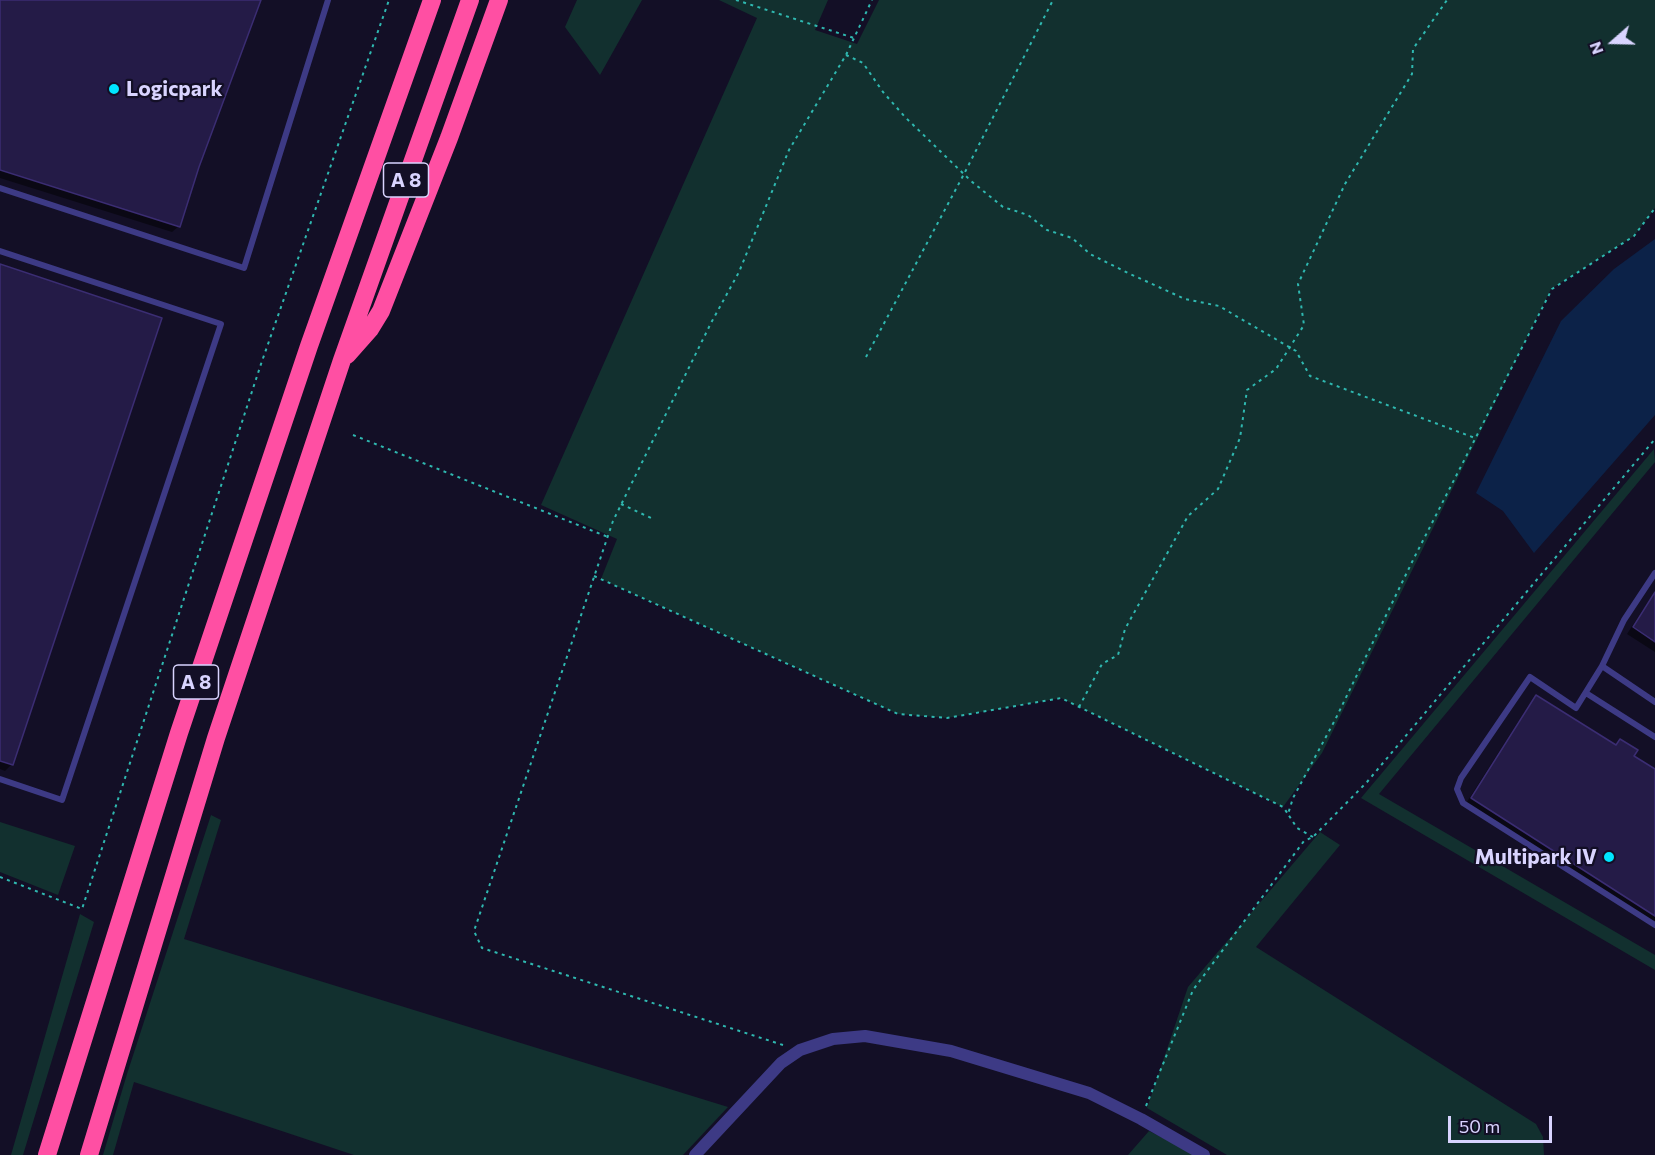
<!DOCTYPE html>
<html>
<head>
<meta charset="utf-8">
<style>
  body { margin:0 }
  #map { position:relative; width:1655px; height:1155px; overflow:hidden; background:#130f26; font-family:Commissioner,sans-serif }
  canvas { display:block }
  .north { position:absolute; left:1583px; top:12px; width:60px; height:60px; -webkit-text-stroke:4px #130f26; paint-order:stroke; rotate:250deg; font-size:16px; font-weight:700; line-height:24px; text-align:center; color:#d9d4ff }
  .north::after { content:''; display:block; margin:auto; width:21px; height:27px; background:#d9d4ff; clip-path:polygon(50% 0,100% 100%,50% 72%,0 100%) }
  .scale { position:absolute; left:1448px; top:1116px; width:104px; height:27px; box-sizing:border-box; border:3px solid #d9d4ff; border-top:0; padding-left:8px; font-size:18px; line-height:21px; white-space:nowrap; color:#d9d4ff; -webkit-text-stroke:4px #130f26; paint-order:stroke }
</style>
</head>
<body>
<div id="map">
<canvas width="1655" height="1155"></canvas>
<div class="north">N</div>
<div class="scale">50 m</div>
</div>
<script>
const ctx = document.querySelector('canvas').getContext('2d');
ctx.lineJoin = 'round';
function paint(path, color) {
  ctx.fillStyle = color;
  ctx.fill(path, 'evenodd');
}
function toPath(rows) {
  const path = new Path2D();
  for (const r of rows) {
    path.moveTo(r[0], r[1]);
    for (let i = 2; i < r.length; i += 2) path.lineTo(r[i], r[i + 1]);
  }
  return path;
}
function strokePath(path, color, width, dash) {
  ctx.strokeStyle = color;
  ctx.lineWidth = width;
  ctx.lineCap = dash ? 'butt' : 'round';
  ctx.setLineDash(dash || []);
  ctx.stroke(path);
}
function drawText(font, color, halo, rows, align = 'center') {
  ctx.font = font + ' Commissioner,sans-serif';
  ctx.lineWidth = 4.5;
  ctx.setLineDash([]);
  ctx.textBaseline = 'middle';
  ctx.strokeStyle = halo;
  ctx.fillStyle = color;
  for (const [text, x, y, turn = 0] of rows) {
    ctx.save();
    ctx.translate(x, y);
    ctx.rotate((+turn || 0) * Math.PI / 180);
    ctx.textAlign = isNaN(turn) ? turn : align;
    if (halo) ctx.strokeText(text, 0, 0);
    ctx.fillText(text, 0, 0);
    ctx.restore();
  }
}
const green = toPath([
  [577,0,642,0,600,75,565,27],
  [719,0,828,0,815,30,857,44,879,0,1655,0,1655,208,1634,236,1551,289,1322,753,1283,807,1061,698,947,718,898,714,601,579,617,539,541,505,757,18],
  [1654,449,1655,462,1379,794,1655,955,1655,970,1361,798],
  [211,815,221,820,184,939,728,1107,683,1155,354,1155,134,1082,113,1155,103,1155,127,1074],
  [0,822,75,846,58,895,0,872],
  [1320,832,1340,845,1256,947,1536,1124,1543,1137,1544,1155,1227,1155,1147,1108,1188,987],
  [80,914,94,922,23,1155,11,1155],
  [1149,1131,1173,1143,1193,1155,1128,1155]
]);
const water = toPath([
  [1655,239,1655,415,1534,553,1503,511,1476,493,1561,321,1614,269]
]);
const shadow = toPath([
  [0,0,259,0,197,166,179,226,172,232,0,178],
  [0,265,12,764,5,771,0,769],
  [1655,591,1655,652,1627,634],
  [1536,696,1655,771,1655,926,1465,805,1530,703]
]);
const building = toPath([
  [0,0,261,0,199,167,180,227,0,170,0,0],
  [0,264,162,318,13,765,0,761,0,264],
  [1655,592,1655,642,1633,627,1655,592],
  [1536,695,1616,745,1620,739,1638,750,1634,756,1655,769,1655,916,1471,798,1536,695]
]);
const path = toPath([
  [736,0,854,38],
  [846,55,863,63,883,92,905,117,971,181,1003,207,1028,215,1047,230,1072,238,1090,254,1128,273,1185,299,1219,306,1296,351,1310,376,1475,438],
  [866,357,964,174,1053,0],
  [353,435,608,537],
  [621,504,651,518],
  [594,576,898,714,947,718,1061,698,1283,807,1288,814],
  [1079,707,1102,664,1118,655,1125,629,1188,516,1218,489,1240,438,1247,390,1276,369,1304,325,1298,284,1345,184,1412,74,1413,49,1447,0],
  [1313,837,1297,828,1288,814,1293,798,1335,720,1414,558,1552,289,1634,236,1655,208],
  [0,877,82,909,261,364,389,0],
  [783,1045,482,948,474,931,613,521,711,323,739,272,789,150,846,55,872,0],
  [1146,1106,1193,990,1304,841,1313,837,1367,782,1655,439]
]);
const service = toPath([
  [0,188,244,268,328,0],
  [0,251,221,324,62,800,0,779],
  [1655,573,1624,620,1602,666,1655,702],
  [1602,666,1576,708,1530,677,1461,778,1457,789,1463,803,1655,925],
  [1586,693,1655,737]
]);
const minor = toPath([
  [695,1155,781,1063,800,1050,833,1039,865,1036,951,1051,1089,1093,1141,1119,1204,1155]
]);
const motorway = toPath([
  [347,355,370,329,381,311,449,138,499,0],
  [47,1155,179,733,309,346,432,0],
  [89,1155,216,738,342,360,470,0]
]);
const markers = [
  [114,89,6,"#00e5ff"],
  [1609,857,6,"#00e5ff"]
];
const shields = [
  [406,180,45],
  [196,682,45]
];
const shieldNames = [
  ["A 8",406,180],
  ["A 8",196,682]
];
const poiNames = [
  ["Logicpark",126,89],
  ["Multipark IV",1597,857,"right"]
];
paint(green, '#12302f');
paint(water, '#0c2248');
paint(shadow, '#0007');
paint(building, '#241b47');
strokePath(building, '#3b2d73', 1.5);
strokePath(path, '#2fb8b0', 2, [3, 4.5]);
strokePath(service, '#3d3a85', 6);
strokePath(minor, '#3d3a85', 12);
strokePath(motorway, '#ff4fa3', 18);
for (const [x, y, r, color] of markers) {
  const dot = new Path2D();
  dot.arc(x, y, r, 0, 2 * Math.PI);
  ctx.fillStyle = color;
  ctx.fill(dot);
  strokePath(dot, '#130f26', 2);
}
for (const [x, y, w] of shields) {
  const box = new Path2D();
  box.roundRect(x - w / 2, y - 17, w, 34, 4.5);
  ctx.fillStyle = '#130f26';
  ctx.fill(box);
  strokePath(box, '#d9d4ff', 1.5);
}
drawText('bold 20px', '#d9d4ff', null, shieldNames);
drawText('bold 21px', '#d9d4ff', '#130f26', poiNames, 'left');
</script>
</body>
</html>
